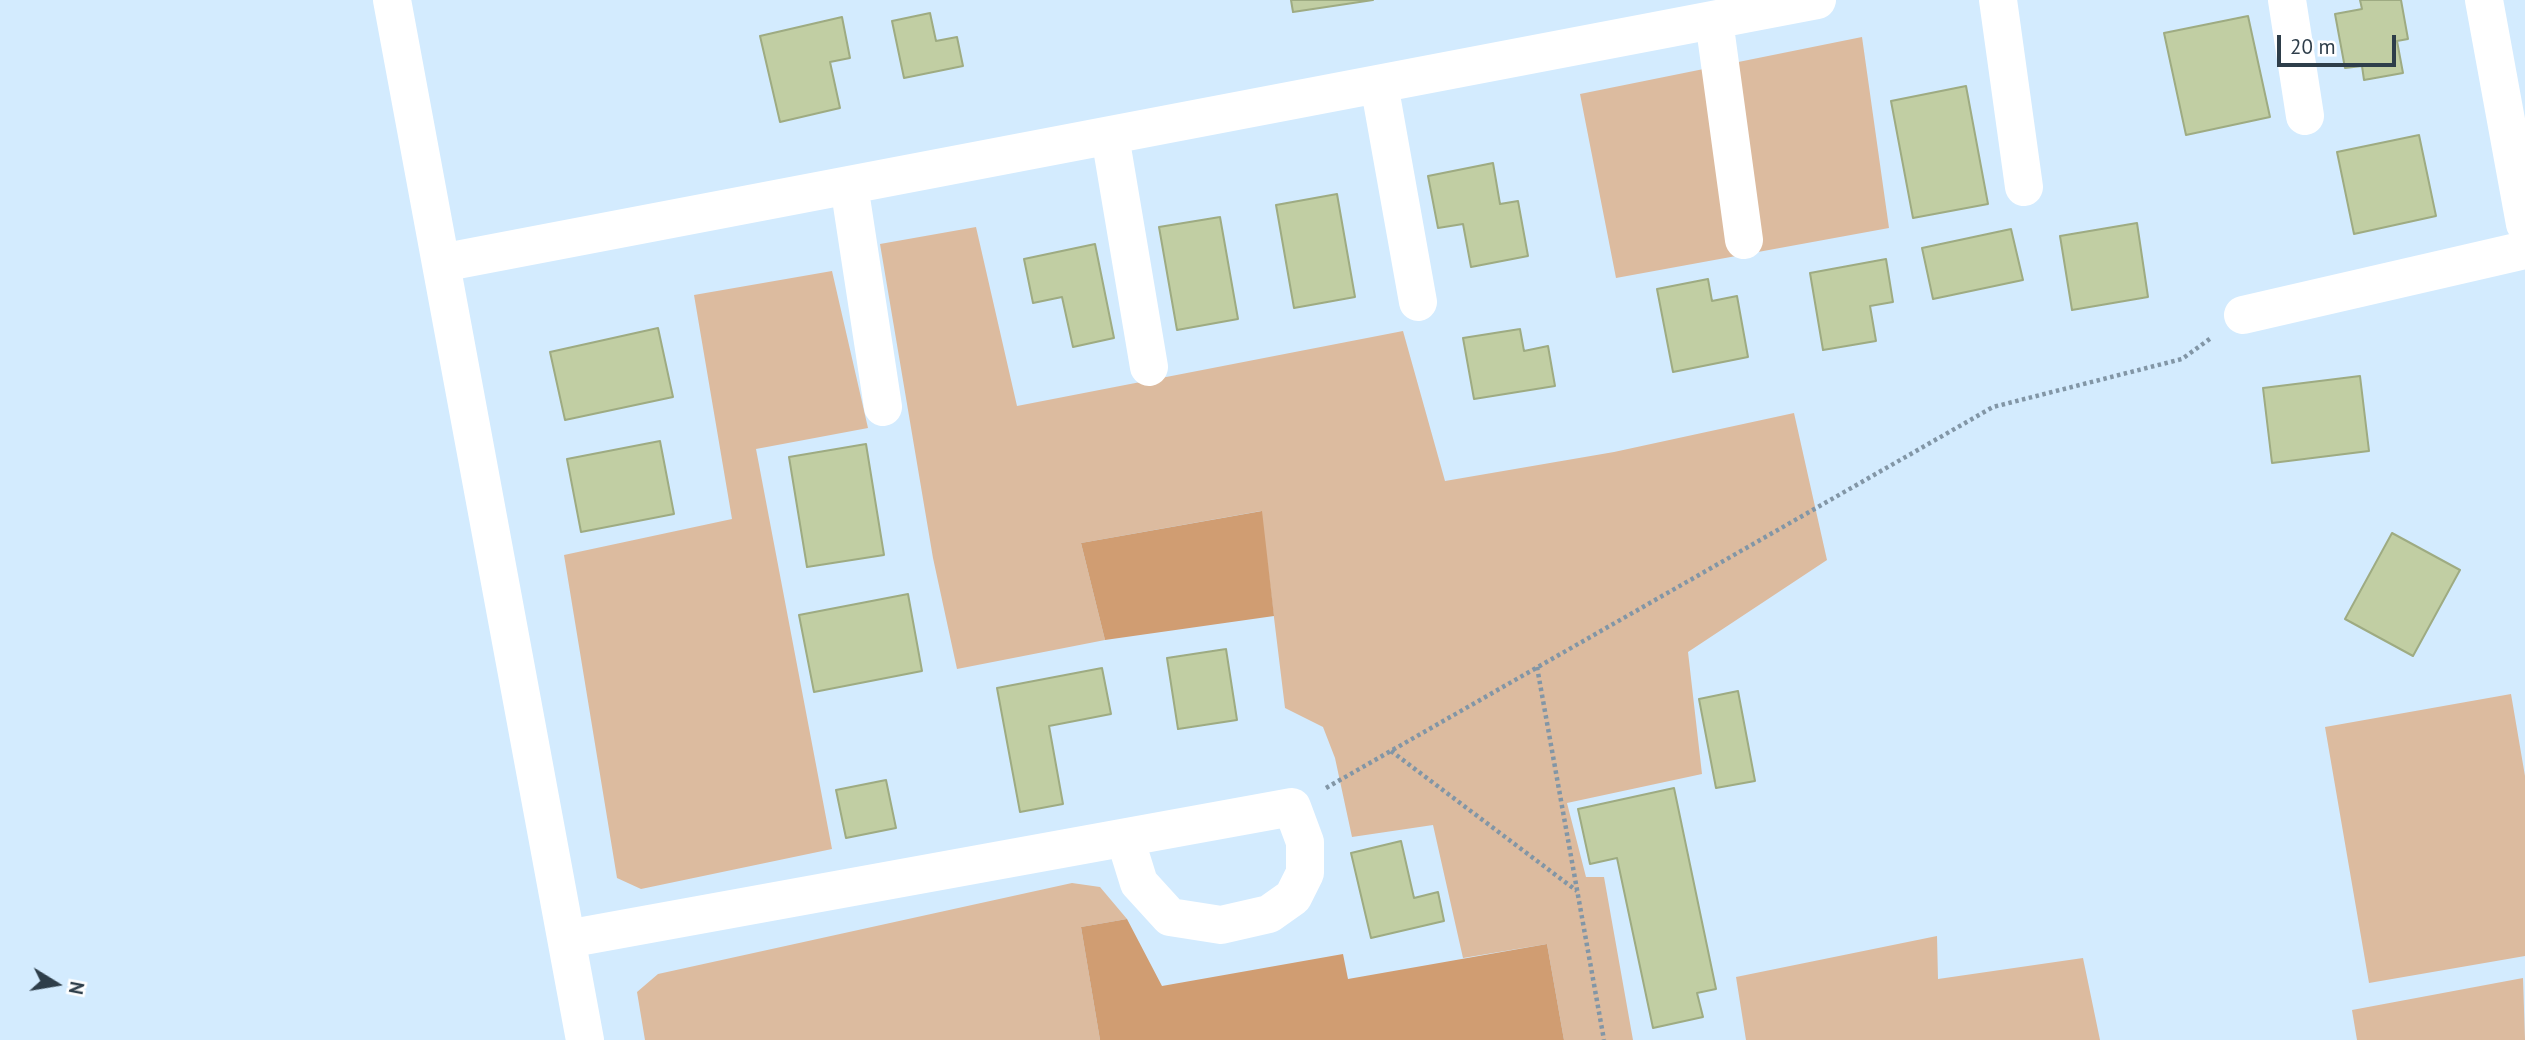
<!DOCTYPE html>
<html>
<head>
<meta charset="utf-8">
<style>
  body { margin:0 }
  #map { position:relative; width:2525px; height:1040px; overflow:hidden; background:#d3ebfe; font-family:"PT Sans",sans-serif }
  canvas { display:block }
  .north { position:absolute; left:21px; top:949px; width:70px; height:70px; -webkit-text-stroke:5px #fff; paint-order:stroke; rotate:101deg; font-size:19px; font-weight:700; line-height:28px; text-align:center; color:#2e3e4a }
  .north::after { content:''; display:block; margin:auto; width:24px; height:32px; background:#2e3e4a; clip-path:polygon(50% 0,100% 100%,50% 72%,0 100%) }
  .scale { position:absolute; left:2277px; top:35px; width:119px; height:32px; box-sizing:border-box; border:4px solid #2e3e4a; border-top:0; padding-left:9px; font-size:21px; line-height:24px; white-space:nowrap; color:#2e3e4a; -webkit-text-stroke:5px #fff; paint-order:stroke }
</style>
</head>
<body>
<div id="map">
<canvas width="2525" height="1040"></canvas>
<div class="north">N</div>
<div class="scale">20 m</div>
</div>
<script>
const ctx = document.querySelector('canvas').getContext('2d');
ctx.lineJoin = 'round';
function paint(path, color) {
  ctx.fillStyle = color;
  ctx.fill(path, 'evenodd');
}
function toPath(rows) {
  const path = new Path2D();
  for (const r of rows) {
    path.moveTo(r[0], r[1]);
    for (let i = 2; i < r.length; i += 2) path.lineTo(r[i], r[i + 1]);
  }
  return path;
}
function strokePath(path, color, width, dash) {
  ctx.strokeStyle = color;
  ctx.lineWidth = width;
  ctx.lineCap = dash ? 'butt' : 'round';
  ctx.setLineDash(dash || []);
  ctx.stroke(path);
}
const green = toPath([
  [1862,37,1889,228,1616,278,1580,94],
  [976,227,1017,406,1403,331,1445,481,1614,452,1794,413,1827,560,1688,652,1702,774,1567,803,1586,877,1604,877,1633,1040,1564,1040,1547,944,1463,958,1433,825,1352,837,1335,758,1323,727,1285,708,1261,511,1081,543,1105,640,957,669,933,558,880,244],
  [832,271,868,428,756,449,832,849,641,889,617,878,564,555,732,519,694,295],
  [2511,694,2525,776,2525,956,2369,983,2325,727],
  [1072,883,1100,887,1127,919,1081,927,1100,1040,645,1040,637,992,658,974],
  [1937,936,1938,979,2083,958,2100,1040,1746,1040,1736,977],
  [2523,978,2525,1040,2357,1040,2352,1010]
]);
const forest = toPath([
  [1262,511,1274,616,1105,640,1081,543],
  [1127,919,1162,986,1343,954,1348,979,1547,944,1564,1040,1100,1040,1081,927]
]);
const building = toPath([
  [1291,0,1373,0,1293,12,1291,0],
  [2360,0,2401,0,2408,39,2397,41,2403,73,2364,80,2362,66,2345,68,2335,14,2362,9,2360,0],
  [930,13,936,41,957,37,963,66,904,78,892,21,930,13],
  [2248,16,2270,117,2186,135,2164,33,2248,16],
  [842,17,850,58,830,62,840,108,780,122,760,36,842,17],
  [1966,86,1988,204,1913,218,1891,101,1966,86],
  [2419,135,2436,216,2354,234,2337,152,2419,135],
  [1493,163,1500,204,1518,201,1528,256,1471,267,1463,224,1438,228,1428,176,1493,163],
  [1337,194,1355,297,1294,308,1276,205,1337,194],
  [1220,217,1238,319,1177,330,1159,227,1220,217],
  [2137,223,2148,297,2072,310,2060,236,2137,223],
  [2011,229,2023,280,1933,299,1922,248,2011,229],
  [1095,244,1114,338,1073,347,1062,297,1033,303,1024,259,1095,244],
  [1886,259,1893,302,1870,306,1876,341,1823,350,1810,273,1886,259],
  [1708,279,1712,301,1737,296,1748,357,1673,372,1657,289,1708,279],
  [658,328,673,397,565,420,550,352,658,328],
  [1520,329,1524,351,1548,346,1555,386,1474,399,1463,338,1520,329],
  [2360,376,2369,451,2272,463,2263,388,2360,376],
  [660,441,674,514,581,532,567,459,660,441],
  [866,444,884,555,807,567,789,457,866,444],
  [2392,533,2460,570,2413,656,2345,619,2392,533],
  [908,594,922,671,814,692,799,615,908,594],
  [1226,649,1237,720,1178,729,1167,658,1226,649],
  [1102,668,1111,714,1049,726,1063,804,1020,812,997,688,1102,668],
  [1738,691,1755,781,1716,788,1699,699,1738,691],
  [886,780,896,828,846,838,836,790,886,780],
  [1674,788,1716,989,1697,993,1703,1017,1653,1028,1617,858,1590,864,1578,809,1674,788],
  [1401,841,1414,898,1438,892,1444,921,1371,938,1351,853,1401,841]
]);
const path = toPath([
  [1537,667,1604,1040],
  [1391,751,1577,891],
  [1326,788,1993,407,2182,359,2211,338]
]);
const minor = toPath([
  [392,0,585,1040],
  [1998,0,2024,187],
  [2287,0,2305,116],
  [2484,0,2525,224],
  [1714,20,1744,240],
  [1379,84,1418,302],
  [1110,136,1149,367],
  [849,185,883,407],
  [441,263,1817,0],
  [2243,315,2525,250],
  [567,939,1292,807,1305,842,1305,873,1293,897,1269,914,1221,925,1170,917,1139,883,1125,838]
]);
paint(green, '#dcbb9f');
paint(forest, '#d09d72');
paint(building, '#c1cea3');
strokePath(building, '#9eab82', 2);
strokePath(path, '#8296a6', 4.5, [3.5, 3.5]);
strokePath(minor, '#fff', 38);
</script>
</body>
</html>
